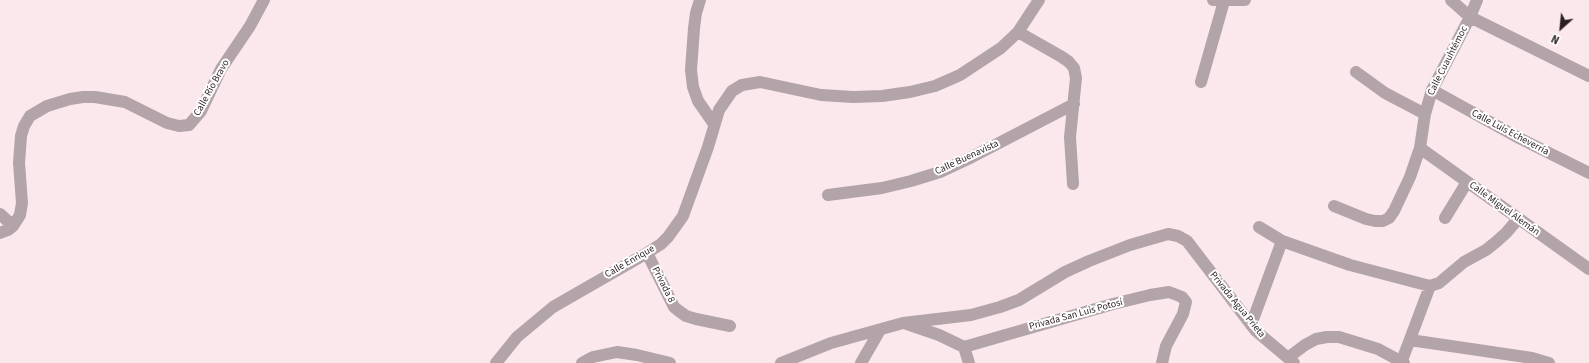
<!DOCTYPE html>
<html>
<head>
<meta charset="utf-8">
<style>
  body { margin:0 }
  #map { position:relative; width:1589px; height:363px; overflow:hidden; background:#fbe8ec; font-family:"Source Sans 3",sans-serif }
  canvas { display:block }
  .north { position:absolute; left:1541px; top:8px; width:40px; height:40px; -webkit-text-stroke:3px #fff; paint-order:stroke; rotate:207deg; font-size:11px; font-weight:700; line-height:16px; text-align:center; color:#2a1e21 }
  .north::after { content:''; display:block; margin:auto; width:14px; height:18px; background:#2a1e21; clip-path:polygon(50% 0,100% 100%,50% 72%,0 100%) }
</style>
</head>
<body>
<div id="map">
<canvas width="1589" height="363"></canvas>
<div class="north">N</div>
</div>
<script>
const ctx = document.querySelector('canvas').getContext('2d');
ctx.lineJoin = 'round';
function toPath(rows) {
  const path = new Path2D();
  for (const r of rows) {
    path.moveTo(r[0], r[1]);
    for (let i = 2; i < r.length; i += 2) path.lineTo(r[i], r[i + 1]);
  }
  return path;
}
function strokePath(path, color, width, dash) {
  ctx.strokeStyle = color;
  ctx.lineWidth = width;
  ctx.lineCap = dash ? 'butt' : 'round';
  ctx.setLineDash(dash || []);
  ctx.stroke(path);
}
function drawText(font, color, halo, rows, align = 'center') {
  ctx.font = font + ' "Source Sans 3",sans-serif';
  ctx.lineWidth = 4;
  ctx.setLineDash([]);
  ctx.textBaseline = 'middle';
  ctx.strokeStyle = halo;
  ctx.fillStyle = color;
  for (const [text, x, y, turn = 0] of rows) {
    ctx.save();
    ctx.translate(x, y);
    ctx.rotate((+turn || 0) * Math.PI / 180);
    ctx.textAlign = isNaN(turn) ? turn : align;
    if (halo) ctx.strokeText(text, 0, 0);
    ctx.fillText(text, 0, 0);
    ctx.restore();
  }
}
const minor = toPath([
  [700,0,696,13,694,28,691,70,693,87,698,101,714,124],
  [1213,0,1245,0],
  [1451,0,1470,17,1589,76],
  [1018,32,1062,57,1069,62,1074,68,1076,78,1070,137,1073,184],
  [1356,72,1385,93,1425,114],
  [1201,82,1224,1],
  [1432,90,1519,138,1589,173],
  [1420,148,1589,269],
  [828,195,882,188,911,181,940,172,972,157,1074,104],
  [1334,206,1366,219,1375,221,1383,221,1389,218,1394,211,1410,177,1420,148,1425,114,1432,90,1470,17,1477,0],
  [0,214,13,226],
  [1445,218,1467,182],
  [1259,227,1282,241,1350,265,1430,286,1439,283,1464,262,1486,250,1496,242,1506,233,1518,219],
  [0,233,8,230,13,226,20,215,22,203,19,163,21,136,24,126,30,116,47,106,70,99,83,97,95,97,125,102,167,123,179,126,189,125,201,111,221,69,250,26,264,0],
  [647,253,674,307,679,311,686,316,696,319,730,326],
  [904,323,939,335,964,347,1113,304,1150,295,1169,292,1182,297,1186,302,1183,314,1166,346,1162,363],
  [1251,325,1282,241],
  [1410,340,1532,358,1549,363],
  [964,347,969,363],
  [1289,357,1305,345,1316,339,1327,337,1339,337,1378,349,1404,363],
  [496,363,517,337,553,307,647,253,661,244,668,237,683,216,708,147,719,110,732,91,742,85,760,82,821,95,853,97,882,96,910,92,935,86,960,75,1001,48,1018,32,1039,0],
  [582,363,593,357,617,352,637,355,670,363],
  [781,363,831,343,903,323,971,315,1000,307,1019,300,1065,272,1089,261,1130,245,1168,234,1178,236,1187,241,1256,331,1294,363],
  [861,363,880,330],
  [1401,363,1430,286]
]);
const streetNames = [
  ["Calle Cuauhtémoc",1448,61,-63],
  ["Calle Río Bravo",212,88,-61],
  ["Calle Luis Echeverría",1510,133,28],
  ["Calle Buenavista",967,158,-25],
  ["Calle Miguel Alemán",1504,209,36],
  ["Calle Enrique",630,262,-30],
  ["Privada 8",663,285,63],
  ["Privada Agua Prieta",1237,305,51],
  ["Privada San Luis Potosí",1076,315,-15]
];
strokePath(minor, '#b2a4a8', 12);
drawText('10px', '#2a1e21', '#fff', streetNames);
</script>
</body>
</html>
